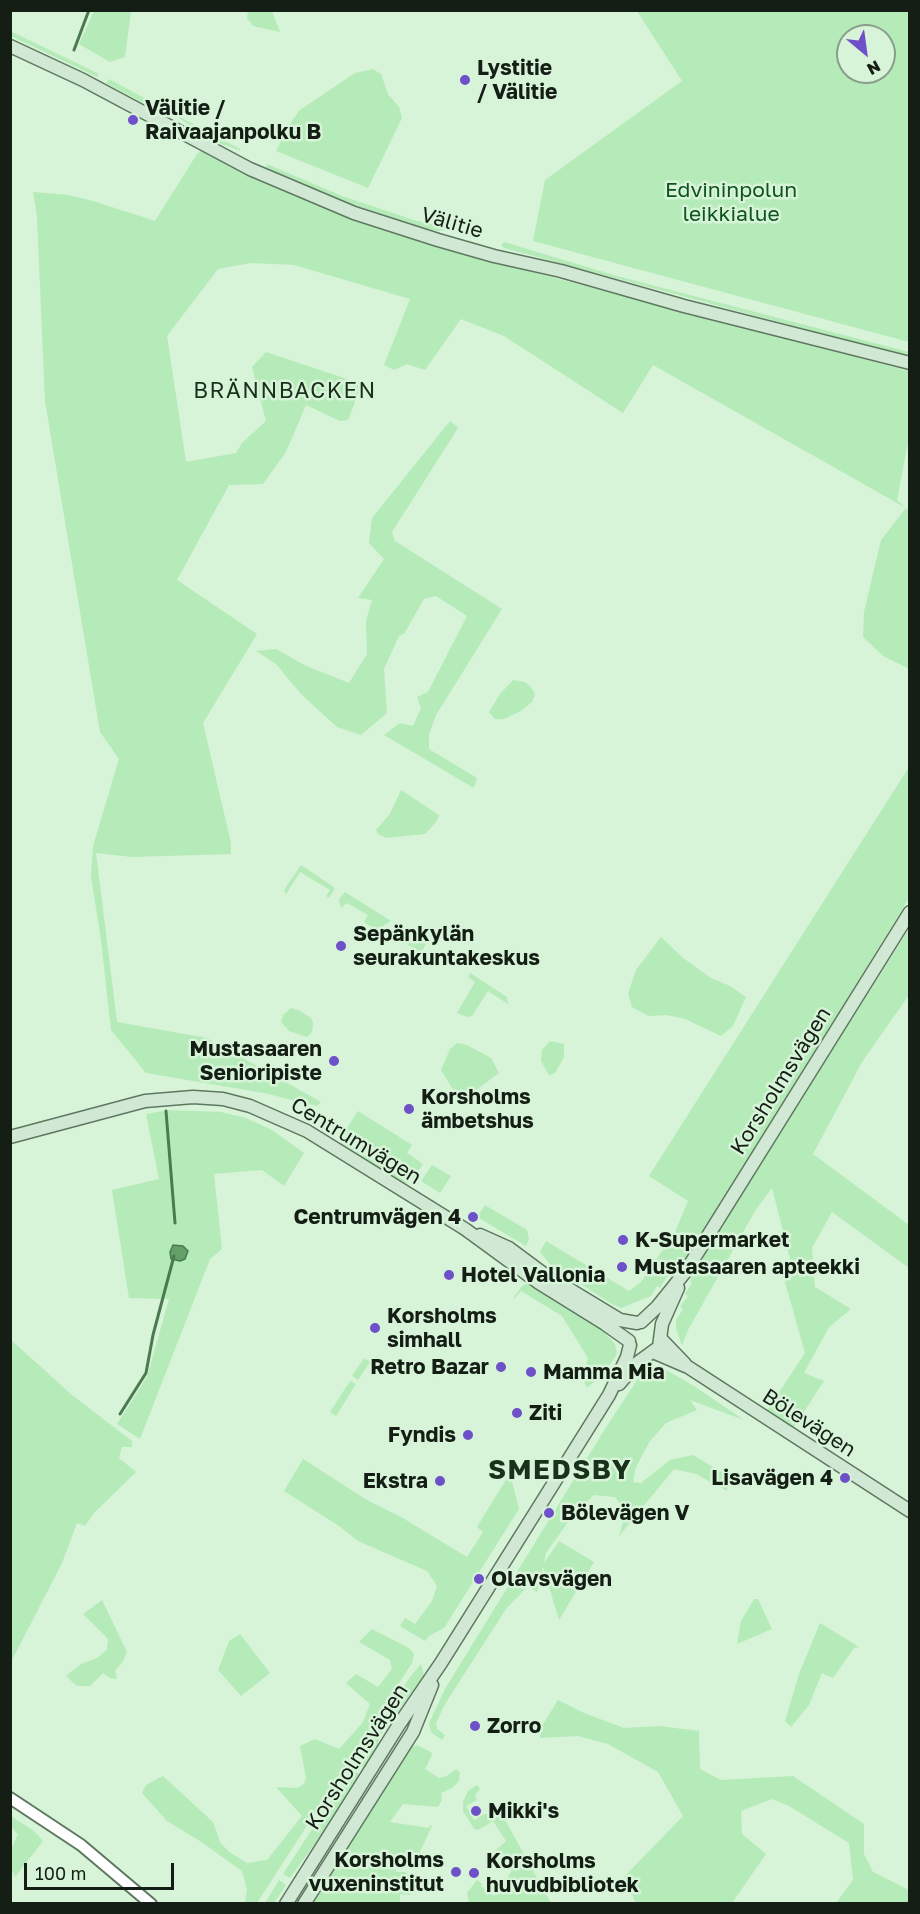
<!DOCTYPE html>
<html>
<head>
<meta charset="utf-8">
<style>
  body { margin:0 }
  #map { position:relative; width:920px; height:1914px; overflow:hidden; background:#d7f3d8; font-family:"Golos Text",sans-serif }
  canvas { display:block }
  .frame { position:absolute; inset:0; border:12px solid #141e15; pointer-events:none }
  .north { position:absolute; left:836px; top:24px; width:60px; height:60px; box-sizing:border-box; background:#d7f3d8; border:2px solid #899e8a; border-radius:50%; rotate:151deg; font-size:16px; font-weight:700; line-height:24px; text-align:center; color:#141e15 }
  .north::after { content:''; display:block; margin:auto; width:21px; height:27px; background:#6e50c9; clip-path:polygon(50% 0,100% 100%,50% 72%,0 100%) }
  .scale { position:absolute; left:24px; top:1863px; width:150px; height:27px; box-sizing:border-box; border:3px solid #141e15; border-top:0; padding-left:8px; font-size:18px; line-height:21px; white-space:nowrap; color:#141e15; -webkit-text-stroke:4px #d7f3d8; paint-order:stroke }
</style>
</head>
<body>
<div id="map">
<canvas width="920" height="1914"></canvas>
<div class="frame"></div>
<div class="north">N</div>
<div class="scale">100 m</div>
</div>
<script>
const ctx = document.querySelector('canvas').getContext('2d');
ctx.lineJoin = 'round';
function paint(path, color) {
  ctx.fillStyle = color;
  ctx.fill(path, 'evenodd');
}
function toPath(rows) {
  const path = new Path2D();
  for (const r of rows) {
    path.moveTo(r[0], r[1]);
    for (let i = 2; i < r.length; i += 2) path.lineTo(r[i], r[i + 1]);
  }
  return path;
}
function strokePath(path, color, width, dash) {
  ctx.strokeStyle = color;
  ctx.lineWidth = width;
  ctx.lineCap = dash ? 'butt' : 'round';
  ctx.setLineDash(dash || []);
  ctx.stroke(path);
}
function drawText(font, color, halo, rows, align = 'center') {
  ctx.font = font + ' "Golos Text",sans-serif';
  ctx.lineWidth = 5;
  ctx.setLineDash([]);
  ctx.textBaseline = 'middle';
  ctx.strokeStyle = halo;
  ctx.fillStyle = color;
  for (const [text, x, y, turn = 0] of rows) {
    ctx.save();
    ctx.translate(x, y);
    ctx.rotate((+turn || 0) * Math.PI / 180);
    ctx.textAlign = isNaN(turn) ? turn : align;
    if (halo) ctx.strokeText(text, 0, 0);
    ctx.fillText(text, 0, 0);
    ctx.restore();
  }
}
const green = toPath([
  [94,11,131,11,125,57,110,62,79,44],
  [248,11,272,11,280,32,253,26,247,18],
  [637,11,909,11,909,342,533,241,545,180,682,81],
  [848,36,884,36,884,72,848,72],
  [10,31,60,55,99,74,97,77,11,36],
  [373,69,381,74,388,94,399,107,402,118,368,188,276,151,293,119,300,110,355,73],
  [109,79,240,149,241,151,213,141,173,114,158,106,140,101,106,83],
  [201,151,250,176,312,202,433,246,909,371,909,437,897,500,909,511,909,669,883,656,863,637,864,612,881,540,906,508,653,365,623,413,504,336,461,319,425,370,407,364,394,370,384,365,410,299,294,265,251,263,218,269,167,336,186,462,236,453,242,443,266,421,252,367,266,352,362,384,348,420,340,421,306,405,286,452,263,484,229,485,177,580,257,634,203,723,231,843,231,854,132,857,96,853,117,1022,207,1038,321,1102,317,1106,264,1093,146,1073,111,1030,101,940,91,876,93,846,119,759,100,732,45,401,37,217,33,192,69,195,93,201,155,221,197,154],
  [267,164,342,196,417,221,437,225,455,223,459,226,449,230,437,231,417,226,340,200,266,168],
  [504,242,617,276,909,352,909,357,526,254,504,248,501,245],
  [450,421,458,428,392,532,395,541,502,609,436,715,429,734,429,749,477,778,474,788,384,735,400,723,413,726,421,708,417,697,428,692,467,616,436,596,424,599,404,634,399,636,384,669,387,713,361,735,337,727,301,694,276,664,256,651,276,649,304,665,349,683,367,654,366,621,372,600,358,598,384,559,369,543,372,518],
  [513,680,525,682,531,687,535,694,532,702,521,711,504,719,495,719,489,712,500,694],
  [909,767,909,898,789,1093,762,1141,681,1268,677,1267,671,1277,668,1275,660,1288,657,1286,651,1296,621,1308,610,1303,550,1264,540,1252,546,1241,629,1291,641,1282,675,1232,688,1201,649,1176],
  [401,790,439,815,436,822,425,834,386,838,378,834,376,830,390,814],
  [301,865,335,888,329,898,326,896,330,890,300,872,286,894,284,890],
  [345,892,391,921,376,930,364,922,368,915,347,903,341,908,339,899],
  [399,926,426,944,414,965,409,961,415,949,393,936,386,940,381,936],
  [909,929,909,995,862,1062,813,1154,909,1225,909,1268,832,1212,812,1248,815,1287,851,1309,829,1327,804,1373,824,1381,794,1427,766,1412,805,1353,785,1282,793,1270,772,1188,755,1211,688,1330,682,1345,676,1329,676,1320,683,1309,680,1307,688,1296,685,1294,692,1283,690,1281,693,1276,692,1274],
  [661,937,683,958,711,978,730,986,746,997,733,1026,721,1036,685,1019,667,1015,649,1016,632,1007,628,993,636,970],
  [470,973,507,997,508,1004,488,991,472,1016,467,1017,457,1013,475,982,468,977],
  [291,1008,300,1011,311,1018,313,1023,312,1032,307,1037,289,1031,281,1022,283,1015],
  [550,1041,564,1044,564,1057,555,1073,549,1075,541,1061,542,1050],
  [457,1043,467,1045,491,1058,499,1073,475,1091,469,1093,460,1093,452,1088,441,1070,450,1049],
  [168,1110,221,1112,246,1118,272,1130,304,1153,284,1186,262,1170,214,1174,222,1249,210,1259,140,1439,117,1424,147,1377,169,1299,129,1298,112,1190,159,1179,146,1114],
  [358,1111,412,1145,407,1153,423,1164,414,1177,344,1133],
  [341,1141,409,1183,403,1183,343,1145,340,1142],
  [432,1165,451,1176,440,1193,421,1181],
  [485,1205,527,1230,529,1239,526,1246,477,1217],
  [528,1283,532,1284,604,1329,604,1332,615,1344,617,1354,611,1363,602,1375,587,1388,582,1377,588,1358,562,1316,521,1291,514,1299,514,1297,522,1286],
  [11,1340,72,1395,132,1441,132,1447,122,1447,119,1458,136,1472,94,1513,85,1526,77,1523,62,1563,11,1662],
  [364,1358,370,1362,358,1380,352,1376],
  [650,1367,664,1369,694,1386,744,1420,690,1400,697,1410,666,1423,650,1441,636,1467,633,1482,641,1483,670,1460,693,1455,729,1477,727,1491,696,1474,674,1469,619,1536,626,1512,615,1497,594,1495,573,1515,546,1553,544,1563,559,1541,594,1562,559,1620,543,1567,537,1592,528,1586,506,1609,445,1704,436,1723,437,1729,445,1735,442,1740,431,1732,429,1723,445,1689,605,1429,643,1371],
  [350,1381,356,1384,336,1416,330,1412],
  [303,1459,367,1500,401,1517,467,1557,483,1532,477,1527,510,1473,519,1509,444,1628,429,1636,425,1641,400,1626,405,1618,415,1624,432,1601,437,1586,427,1571,358,1541,339,1526,284,1491],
  [754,1599,758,1599,772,1629,737,1644,741,1621],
  [102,1600,127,1652,122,1663,115,1670,117,1679,110,1678,103,1673,90,1686,77,1686,66,1676,81,1664,97,1658,107,1650,108,1639,83,1614],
  [820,1623,859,1647,854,1648,833,1678,822,1673,809,1705,791,1727,785,1721,799,1674],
  [372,1629,409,1648,414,1654,412,1663,257,1903,245,1903,247,1889,242,1871,200,1841,167,1821,142,1793,146,1785,163,1776,213,1822,220,1842,229,1852,247,1863,267,1860,302,1816,276,1787,297,1788,304,1784,306,1778,300,1746,315,1739,339,1749,363,1722,370,1704,346,1683,356,1674,378,1687,392,1669,390,1660,359,1642],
  [240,1634,270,1673,241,1696,218,1670,229,1641],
  [421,1664,424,1675,381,1735,373,1755,364,1768,355,1762,410,1677],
  [558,1700,584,1713,624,1728,659,1726,699,1731,700,1769,721,1780,793,1776,864,1824,864,1854,873,1872,909,1890,909,1903,836,1903,853,1880,849,1843,789,1806,772,1799,741,1811,742,1834,766,1854,732,1903,636,1903,624,1877,683,1816,658,1772,608,1744,578,1736,540,1738,542,1726],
  [417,1745,431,1752,432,1755,425,1769,439,1778,447,1776,456,1769,460,1772,459,1781,452,1788,441,1793,442,1800,438,1807,403,1804,390,1822,429,1828,430,1825,432,1826,412,1869,405,1857,400,1856,393,1861,392,1865,397,1872,405,1872,415,1881,410,1895,400,1894,400,1903,309,1904,344,1849,372,1811,377,1798,410,1748],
  [351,1769,361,1775,327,1827,290,1878,283,1874],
  [477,1785,480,1789,475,1795,477,1800,466,1806,474,1820,485,1814,496,1814,504,1818,551,1903,469,1903,467,1893,477,1880,482,1884,481,1886,494,1896,512,1871,492,1854,506,1841,493,1821,478,1830,474,1829,463,1811,463,1802,468,1791],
  [11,1816,34,1831,43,1841,15,1877,11,1868,11,1849,18,1834,11,1827],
  [279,1880,286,1885,274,1903,265,1903]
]);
const water = toPath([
  [173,1245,183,1246,188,1251,185,1259,180,1261,171,1259,170,1252,173,1245]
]);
const stream = toPath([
  [74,50,89,10],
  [166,1111,175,1223],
  [120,1414,146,1373,153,1335,174,1256]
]);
const tertiary = toPath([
  [10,1798,81,1845,151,1904]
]);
const secondary = toPath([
  [10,46,83,80,250,169,354,213,438,240,494,256,561,271,684,306,910,363],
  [10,1137,145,1101,193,1097,223,1099,250,1106,307,1131,465,1229,539,1283,605,1324,629,1341],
  [480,1235,509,1248,544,1274,620,1320,637,1323],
  [641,1322,657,1307,686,1271,910,912],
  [661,1339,685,1364],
  [653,1352,688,1367,910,1511],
  [619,1384,637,1363,659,1347,662,1324,678,1288],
  [286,1904,400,1723,441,1663,609,1395,627,1357,630,1345],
  [304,1904,413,1732,432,1685]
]);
const markers = [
  [465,80,6,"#6e50c9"],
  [133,120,6,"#6e50c9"],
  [341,946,6,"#6e50c9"],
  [334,1061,6,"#6e50c9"],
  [409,1109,6,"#6e50c9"],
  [473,1217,6,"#6e50c9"],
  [623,1240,6,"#6e50c9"],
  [622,1267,6,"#6e50c9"],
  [449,1275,6,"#6e50c9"],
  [375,1328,6,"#6e50c9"],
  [501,1367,6,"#6e50c9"],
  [531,1372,6,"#6e50c9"],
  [517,1413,6,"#6e50c9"],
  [468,1435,6,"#6e50c9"],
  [845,1478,6,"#6e50c9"],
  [440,1481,6,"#6e50c9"],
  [549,1513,6,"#6e50c9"],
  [479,1579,6,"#6e50c9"],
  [475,1726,6,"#6e50c9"],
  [476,1811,6,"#6e50c9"],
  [456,1872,6,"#6e50c9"],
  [474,1873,6,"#6e50c9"]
];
const poiNames = [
  ["Lystitie",477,68],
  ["/ Välitie",477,92],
  ["Välitie /",145,108],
  ["Raivaajanpolku B",145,132],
  ["Sepänkylän",353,934],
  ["seurakuntakeskus",353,958],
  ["Mustasaaren",322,1049,"right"],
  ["Senioripiste",322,1073,"right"],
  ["Korsholms",421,1097],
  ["ämbetshus",421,1121],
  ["Centrumvägen 4",461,1217,"right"],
  ["K-Supermarket",635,1240],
  ["Mustasaaren apteekki",634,1267],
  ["Hotel Vallonia",461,1275],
  ["Korsholms",387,1316],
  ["simhall",387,1340],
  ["Retro Bazar",489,1367,"right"],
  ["Mamma Mia",543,1372],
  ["Ziti",529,1413],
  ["Fyndis",456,1435,"right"],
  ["Lisavägen 4",833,1478,"right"],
  ["Ekstra",428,1481,"right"],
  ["Bölevägen V",561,1513],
  ["Olavsvägen",491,1579],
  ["Zorro",487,1726],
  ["Mikki's",488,1811],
  ["Korsholms",444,1860,"right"],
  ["vuxeninstitut",444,1884,"right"],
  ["Korsholms",486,1861],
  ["huvudbibliotek",486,1885]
];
const parkNames = [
  ["Edvininpolun",731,190],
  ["leikkialue",731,214]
];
const streetNames = [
  ["Välitie",452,223,16],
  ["Korsholmsvägen",781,1081,-58],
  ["Centrumvägen",356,1141,31],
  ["Bölevägen",809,1423,33],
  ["Korsholmsvägen",357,1757,-57]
];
const neighbourhoodNames = [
  ["BRÄNNBACKEN",285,391]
];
const districtNames = [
  ["SMEDSBY",560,1470]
];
paint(green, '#b5ebb8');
paint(water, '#63a169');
strokePath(water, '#4b7a50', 1.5);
strokePath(stream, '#4b7a50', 3);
strokePath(tertiary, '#5e7860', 14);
strokePath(secondary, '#5e7860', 15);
strokePath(tertiary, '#fff', 10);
strokePath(secondary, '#d1e9d4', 12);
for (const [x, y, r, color] of markers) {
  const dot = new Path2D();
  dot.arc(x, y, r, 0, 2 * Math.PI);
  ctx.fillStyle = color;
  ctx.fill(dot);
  strokePath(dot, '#d7f3d8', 2);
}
drawText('bold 21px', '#141e15', '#d7f3d8', poiNames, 'left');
drawText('21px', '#0e541d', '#d7f3d8', parkNames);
drawText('21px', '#141e15', '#d7f3d8', streetNames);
ctx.letterSpacing = '1.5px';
drawText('22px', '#19301b', '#d7f3d8', neighbourhoodNames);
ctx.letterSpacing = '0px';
ctx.letterSpacing = '1.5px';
drawText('bold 27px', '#19301b', '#d7f3d8', districtNames);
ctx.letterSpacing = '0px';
</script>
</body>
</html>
